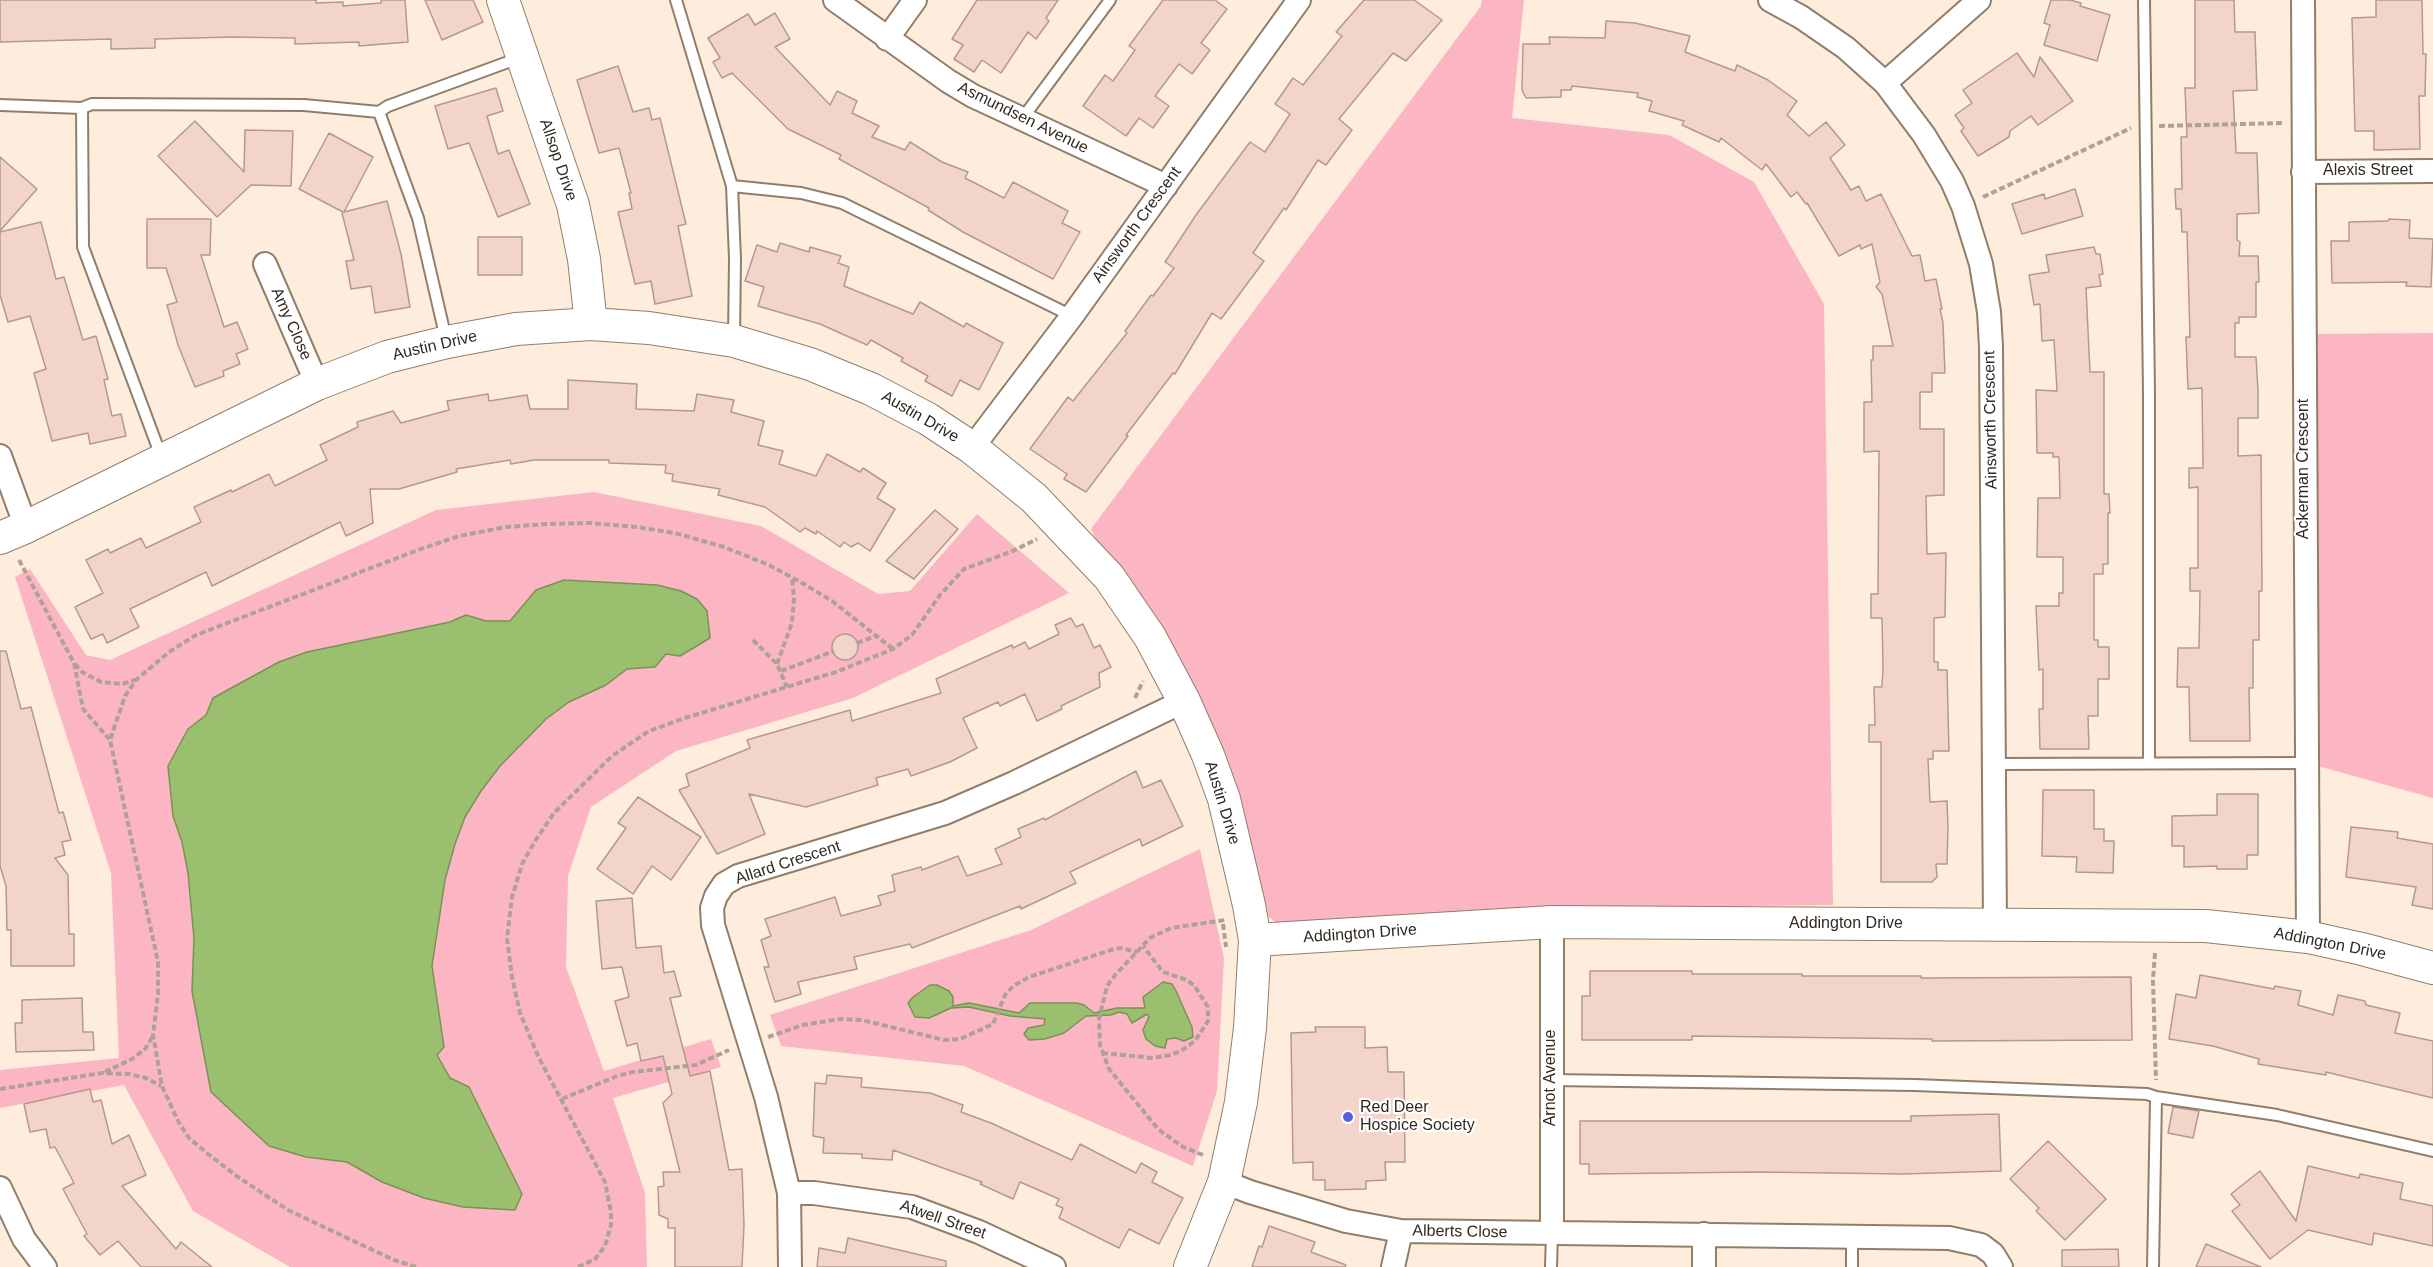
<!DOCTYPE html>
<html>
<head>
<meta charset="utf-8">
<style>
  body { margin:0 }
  canvas { display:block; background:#feeddc }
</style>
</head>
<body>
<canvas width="2433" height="1267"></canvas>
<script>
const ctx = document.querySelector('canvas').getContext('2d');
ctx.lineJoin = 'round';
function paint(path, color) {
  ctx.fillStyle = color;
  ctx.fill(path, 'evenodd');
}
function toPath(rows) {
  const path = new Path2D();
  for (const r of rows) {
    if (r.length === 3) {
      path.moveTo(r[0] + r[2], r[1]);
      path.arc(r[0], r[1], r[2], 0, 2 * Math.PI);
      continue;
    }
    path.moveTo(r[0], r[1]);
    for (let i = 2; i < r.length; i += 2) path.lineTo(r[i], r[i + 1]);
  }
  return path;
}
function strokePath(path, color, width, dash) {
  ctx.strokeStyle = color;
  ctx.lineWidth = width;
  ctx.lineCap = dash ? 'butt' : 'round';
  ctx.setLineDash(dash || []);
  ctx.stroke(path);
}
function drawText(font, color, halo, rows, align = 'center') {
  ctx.font = font + ' Arial,sans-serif';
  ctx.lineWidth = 4.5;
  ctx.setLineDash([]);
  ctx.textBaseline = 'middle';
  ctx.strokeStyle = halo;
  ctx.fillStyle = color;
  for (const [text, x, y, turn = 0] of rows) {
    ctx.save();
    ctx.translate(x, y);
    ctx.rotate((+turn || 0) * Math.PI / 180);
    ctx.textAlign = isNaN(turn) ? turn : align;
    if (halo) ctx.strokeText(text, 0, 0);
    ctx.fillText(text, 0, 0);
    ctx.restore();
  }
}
const green = toPath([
  [1482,0,1524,0,1512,118,1669,135,1754,182,1824,304,1833,905,1581,908,1279,925,1265,914,1134,616,1091,529,1481,6],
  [2433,333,2433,798,2307,763,2303,334],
  [594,492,761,526,878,594,910,591,977,514,1069,593,853,698,676,751,591,807,568,876,566,967,604,1071,711,1039,721,1067,613,1098,645,1193,647,1267,290,1267,193,1211,124,1085,0,1108,0,1070,119,1058,111,873,15,577,30,569,86,655,110,660,436,510],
  [1200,849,1224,958,1217,1091,1193,1166,964,1066,781,1046,770,1015,1031,930]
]);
const water = toPath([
  [564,580,657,585,681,591,697,599,707,611,710,638,680,656,666,654,655,667,627,669,606,685,569,702,546,719,500,766,481,791,465,817,455,844,445,880,432,966,444,1047,437,1055,450,1078,469,1087,522,1194,515,1210,463,1207,424,1198,382,1182,347,1162,306,1157,269,1146,211,1092,192,991,194,938,188,873,182,842,173,816,168,766,188,729,206,715,213,698,279,662,307,652,450,622,466,615,486,621,510,621,536,590,564,580],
  [1163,982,1172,984,1176,991,1192,1027,1193,1037,1184,1041,1176,1038,1167,1039,1165,1048,1155,1046,1146,1039,1143,1030,1149,1017,1147,1014,1132,1023,1127,1014,1119,1012,1111,1015,1086,1016,1064,1033,1045,1039,1029,1040,1024,1034,1028,1028,1044,1025,1045,1019,1010,1016,969,1007,951,1008,929,1018,915,1017,908,1003,913,997,930,985,937,985,949,991,953,997,953,1006,969,1003,1019,1013,1030,1003,1077,1003,1084,1005,1094,1013,1117,1008,1145,1008,1143,997,1163,982]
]);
const building = toPath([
  [0,0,316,0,316,3,343,2,343,6,381,3,381,0,405,0,408,42,359,46,359,42,295,44,295,38,232,37,155,39,155,48,111,49,111,39,0,42,0,0],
  [425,0,473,0,483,22,442,40,425,0],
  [977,0,1058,0,1046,18,1049,21,1036,39,1028,32,1001,73,982,60,974,72,954,59,963,45,952,39,977,0],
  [1163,0,1215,0,1227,9,1201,43,1210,50,1192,74,1179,64,1155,96,1169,106,1153,128,1139,118,1126,136,1083,106,1105,75,1113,81,1135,50,1129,46,1163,0],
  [1364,0,1414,0,1442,20,1406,61,1393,53,1339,119,1352,130,1326,165,1318,160,1286,210,1284,208,1253,253,1264,261,1221,319,1212,313,1175,374,1173,373,1126,435,1128,436,1086,492,1064,479,1067,474,1030,449,1068,397,1073,401,1127,333,1125,331,1151,295,1153,296,1174,268,1165,262,1196,215,1250,142,1265,152,1290,114,1275,104,1293,78,1303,85,1342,36,1336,32,1364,0],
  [2051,0,2070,0,2081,3,2080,6,2110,15,2097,61,2044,45,2050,25,2044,23,2051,0],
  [2195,0,2234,0,2235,32,2255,32,2257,90,2233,91,2236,153,2257,153,2259,213,2237,214,2237,240,2240,242,2239,256,2258,256,2259,282,2256,282,2256,317,2239,317,2239,323,2235,323,2235,357,2256,357,2258,390,2258,418,2238,418,2238,456,2261,455,2262,591,2259,591,2259,640,2253,640,2253,688,2249,688,2250,741,2190,741,2189,687,2177,687,2178,648,2199,648,2200,591,2190,591,2190,568,2198,568,2198,487,2189,488,2189,468,2203,468,2202,388,2188,389,2186,337,2190,337,2187,232,2182,232,2181,209,2176,209,2175,189,2182,189,2181,137,2187,137,2185,88,2195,88,2195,0],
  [2376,0,2422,0,2423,54,2426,54,2425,96,2419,96,2420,149,2374,150,2374,131,2355,131,2352,18,2376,17,2376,0],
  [775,13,790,39,775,47,830,105,837,91,857,101,852,113,879,126,872,137,905,150,910,142,942,162,968,172,965,178,1004,198,1013,182,1068,211,1062,223,1080,232,1053,279,963,232,928,210,929,208,839,159,841,155,788,129,732,73,722,78,713,62,720,58,708,38,748,14,755,25,775,13],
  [1606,21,1635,23,1690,36,1685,52,1735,71,1737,65,1768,80,1797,101,1787,115,1809,136,1826,122,1845,145,1830,158,1851,190,1859,186,1866,201,1881,194,1912,256,1920,255,1925,281,1936,279,1942,309,1940,309,1943,323,1945,373,1932,373,1932,392,1920,392,1920,429,1944,429,1944,495,1926,496,1927,554,1946,553,1945,617,1934,618,1934,662,1938,662,1938,670,1947,670,1949,751,1933,751,1933,759,1928,759,1930,802,1947,801,1948,827,1947,864,1936,864,1937,877,1932,882,1881,882,1881,742,1869,742,1869,725,1875,725,1874,687,1882,687,1883,667,1882,618,1871,618,1871,594,1878,594,1879,451,1864,452,1864,402,1872,402,1871,360,1873,360,1873,346,1893,346,1882,294,1876,287,1880,282,1872,244,1861,249,1860,245,1839,256,1807,203,1806,204,1797,192,1791,197,1766,164,1762,170,1721,138,1719,142,1682,125,1684,121,1649,111,1652,101,1637,97,1638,93,1572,86,1571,90,1561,90,1561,97,1526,98,1522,90,1523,44,1550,44,1549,37,1605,38,1606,21],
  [2017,53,2034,77,2040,57,2073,101,2038,125,2031,116,2010,131,2009,137,1978,156,1961,131,1964,128,1955,115,1972,103,1963,90,2017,53],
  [618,66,633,112,649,108,652,120,660,118,686,224,678,226,692,296,655,304,651,281,635,284,618,212,632,209,629,193,631,193,619,148,599,153,577,80,618,66],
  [496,88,503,111,487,116,498,154,509,150,530,204,498,217,469,143,448,149,435,106,496,88],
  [195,121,244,172,245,130,293,131,291,186,251,185,217,217,158,156,195,121],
  [329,133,373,157,344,212,387,201,401,254,410,307,375,313,371,286,351,289,346,261,354,260,342,213,343,212,299,189,329,133],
  [0,157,37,189,0,231,0,157],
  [2075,189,2083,216,2022,234,2012,204,2044,194,2045,199,2075,189],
  [147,219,211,219,210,255,201,255,224,327,237,322,248,349,236,354,240,364,223,371,224,376,195,387,178,345,167,305,177,302,166,268,147,268,147,219],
  [2389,219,2410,220,2409,238,2433,239,2431,287,2406,286,2407,282,2332,283,2331,241,2349,241,2349,222,2388,221,2389,219],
  [41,222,56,279,64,277,83,340,96,336,108,379,104,380,112,416,121,414,126,436,90,444,88,433,52,441,34,373,46,369,30,316,8,322,0,295,0,232,41,222],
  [478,237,522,237,522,275,478,275,478,237],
  [780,243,809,252,810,247,841,256,838,263,849,267,844,286,913,314,920,302,964,327,966,323,1003,343,979,390,960,380,952,396,925,381,928,376,901,361,903,358,871,340,867,345,820,324,758,306,764,287,745,281,757,245,777,252,780,243],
  [2094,247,2096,254,2100,254,2103,274,2099,275,2101,286,2086,288,2090,372,2104,372,2104,494,2109,494,2110,513,2108,513,2108,564,2103,564,2103,574,2094,574,2094,640,2098,640,2098,647,2109,647,2109,679,2098,679,2098,716,2088,716,2089,749,2040,749,2039,709,2043,709,2043,669,2039,670,2036,606,2059,606,2059,593,2063,593,2063,557,2037,557,2038,498,2060,498,2059,457,2053,457,2053,453,2037,453,2036,390,2057,391,2054,340,2042,341,2040,304,2034,305,2029,275,2049,272,2046,255,2094,247],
  [568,380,637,384,636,409,694,411,697,394,734,400,731,412,764,421,758,445,783,451,779,464,816,476,827,454,860,472,863,468,886,483,877,498,895,509,870,551,858,543,851,547,844,542,840,547,817,531,816,534,805,528,800,532,765,507,718,495,720,489,672,481,673,474,665,473,666,465,609,463,609,460,534,460,511,464,510,460,456,469,457,472,399,489,370,489,373,523,346,536,340,522,212,586,206,572,130,609,139,627,107,643,103,634,91,639,75,607,103,593,86,560,108,549,110,553,141,538,146,548,201,522,194,507,231,490,232,492,269,474,275,486,327,460,320,445,358,427,357,422,393,411,401,423,449,410,447,401,488,394,489,401,527,395,530,409,568,409,568,380],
  [935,510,958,529,914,579,886,561,935,510],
  [1071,618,1076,627,1083,624,1094,648,1100,645,1111,667,1099,673,1100,687,1061,706,1062,709,1037,721,1025,694,1000,706,998,702,963,718,977,748,950,762,911,776,908,769,876,778,878,785,806,807,749,794,765,834,717,854,679,790,689,786,686,774,750,748,747,740,850,710,852,721,941,693,936,679,1012,645,1013,648,1025,642,1029,649,1059,634,1055,625,1071,618],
  [845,647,13],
  [0,651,6,651,21,709,31,707,59,813,63,812,71,840,62,842,65,855,55,858,68,875,69,934,74,934,74,966,11,966,11,930,7,930,6,886,0,866,0,651],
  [1136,771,1143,788,1161,780,1183,826,1142,846,1140,839,1070,872,1076,883,1021,909,1020,906,912,948,910,944,854,957,857,969,798,982,801,994,775,1002,764,967,769,967,761,940,771,936,765,919,835,897,841,916,881,905,878,896,895,891,892,875,921,867,922,870,958,856,967,876,1002,864,995,849,1021,837,1018,829,1044,818,1045,820,1136,771],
  [2043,790,2094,790,2094,829,2104,829,2104,841,2114,841,2113,873,2076,872,2077,857,2042,856,2043,790],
  [2217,794,2258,794,2258,855,2247,855,2247,869,2217,869,2217,866,2184,867,2184,846,2172,846,2172,816,2217,815,2217,794],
  [638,797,701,837,671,880,652,866,633,894,597,869,626,828,618,823,638,797],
  [2351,827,2398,832,2397,838,2433,844,2433,909,2412,905,2416,887,2346,877,2351,827],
  [632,898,636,948,661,946,664,973,674,971,681,996,670,998,690,1076,710,1071,729,1170,742,1169,744,1225,742,1267,675,1267,675,1228,668,1228,668,1219,659,1215,658,1187,664,1186,663,1172,680,1172,663,1103,672,1094,663,1056,641,1061,637,1043,627,1046,615,1001,629,997,622,967,602,969,600,949,596,901,632,898],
  [1590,971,1692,971,1692,974,1802,974,1802,976,1921,976,1921,978,2131,977,2132,1040,1932,1041,1932,1039,1692,1036,1692,1040,1582,1040,1582,996,1590,996,1590,971],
  [2200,975,2274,989,2275,986,2301,991,2298,1005,2333,1015,2338,995,2365,1001,2366,1005,2400,1013,2395,1033,2433,1041,2433,1098,2326,1072,2326,1075,2258,1064,2259,1059,2213,1046,2169,1039,2176,994,2196,998,2200,975],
  [82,998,83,1032,93,1032,94,1050,16,1052,15,1023,22,1023,22,1000,82,998],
  [1315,1027,1365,1027,1365,1048,1387,1047,1388,1072,1404,1072,1405,1162,1385,1162,1386,1180,1366,1181,1366,1189,1325,1190,1325,1180,1313,1180,1313,1162,1293,1163,1291,1033,1316,1032,1315,1027],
  [827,1075,862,1078,861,1087,930,1093,963,1105,961,1112,991,1123,1072,1160,1080,1144,1136,1173,1141,1163,1157,1172,1152,1182,1183,1198,1159,1244,1129,1229,1119,1248,1059,1218,1063,1208,1056,1205,1059,1199,1020,1182,1013,1199,980,1184,982,1182,893,1150,892,1160,862,1158,862,1154,823,1153,824,1138,813,1136,815,1083,826,1084,827,1075],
  [90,1089,93,1102,101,1100,112,1144,129,1135,146,1175,122,1186,176,1249,181,1242,212,1267,141,1267,118,1241,100,1255,84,1236,87,1234,63,1189,74,1183,55,1147,50,1148,46,1129,30,1132,24,1104,90,1089],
  [2173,1107,2199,1111,2193,1138,2168,1133,2173,1107],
  [1999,1114,2001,1171,1903,1174,1759,1172,1589,1174,1589,1164,1580,1164,1580,1121,1911,1121,1911,1116,1999,1114],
  [2048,1141,2106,1199,2065,1240,2036,1211,2039,1208,2010,1179,2048,1141],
  [2308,1166,2359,1178,2360,1174,2403,1183,2400,1199,2433,1206,2433,1246,2374,1233,2372,1245,2308,1230,2270,1259,2232,1211,2240,1205,2231,1194,2260,1171,2296,1221,2308,1166],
  [1269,1226,1315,1242,1311,1252,1346,1265,1345,1267,1252,1267,1259,1246,1262,1247,1269,1226],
  [848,1238,946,1261,946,1267,817,1267,819,1248,845,1253,848,1238],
  [2206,1244,2261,1267,2196,1267,2206,1244],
  [2118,1249,2119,1267,2062,1267,2062,1250,2118,1249]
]);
const path = toPath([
  [2159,126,2284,123],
  [1983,197,2131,128],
  [19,560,74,663,83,709,110,740],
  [753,640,777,664,787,687],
  [857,643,876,636],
  [75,664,82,672,101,682,122,684,135,680],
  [777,664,792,623,794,598,792,578],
  [781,671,834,651],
  [1135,698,1143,681],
  [1223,924,1226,947],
  [2155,953,2153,980,2156,1080],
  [768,1037,803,1025,840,1019,862,1020,944,1040,960,1039,993,1024,1005,995,1013,986,1029,977,1114,949,1121,948,1137,952],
  [1102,1053,1153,1058,1170,1055,1181,1051,1195,1041,1208,1021,1208,1007,1194,985,1184,979,1163,972,1143,946],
  [105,1072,132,1059,145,1049,153,1036],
  [0,1089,102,1073,129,1074,146,1078,161,1086],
  [562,1099,617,1076,633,1072,696,1065,729,1050],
  [1203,1155,1183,1147,1158,1129,1109,1069,1100,1045,1099,1019,1107,986,1116,974,1150,938,1171,928,1225,920],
  [416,1267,394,1260,288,1210,238,1177,208,1154,189,1138,178,1121,162,1086,153,1035,158,994,158,962,110,740,125,696,136,680,169,652,196,635,418,550,459,536,506,527,548,524,590,523,636,527,675,533,724,547,769,565,804,584,832,601,893,649],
  [578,1267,595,1259,605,1246,611,1225,611,1212,605,1182,539,1058,520,1013,512,977,507,938,512,897,522,864,535,841,554,813,612,756,649,731,685,718,836,672,893,649,912,635,940,595,964,569,1013,551,1037,539]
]);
const lane = toPath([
  [676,0,732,186,735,259,734,337],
  [2144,0,2149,393,2149,763],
  [0,105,82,108,92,104,304,105,379,112,388,106,519,58],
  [82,108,83,247,161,456],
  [379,112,418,218,446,339],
  [1022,119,1110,0],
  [732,186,801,193,842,203,1072,316],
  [1994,764,2307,763],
  [1551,1080,1915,1085,2147,1094,2156,1097,2277,1115,2433,1151],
  [1551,1267,1552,1233],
  [1852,1267,1852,1237],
  [2153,1267,2156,1097]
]);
const street = toPath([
  [835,0,948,81,973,96,1166,186],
  [1770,0,1801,17,1846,48,1885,83,1924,135,1952,181,1963,206,1981,264,1989,312,1991,347,1995,925],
  [2303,0,2308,937],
  [887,39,915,0],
  [1885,83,1979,0],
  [2303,172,2433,171],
  [265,264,317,384],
  [972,448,1072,316,1299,0],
  [0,456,26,527],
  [1552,922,1552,1233],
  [1224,1182,1250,1192,1346,1221,1401,1231,1949,1238,1981,1245,1993,1254,2001,1267],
  [0,1188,24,1239,45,1267],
  [789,1193,814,1193,912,1207,979,1232,1054,1267],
  [790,1267,789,1193,766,1097,713,925,712,908,716,896,724,884,738,876,945,813,1014,783,1184,701],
  [1393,1267,1401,1231],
  [1704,1267,1704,1234]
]);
const secondary = toPath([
  [503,0,573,205,584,259,591,324],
  [0,538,26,527,317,384,387,357,447,342,516,329,591,324,649,328,734,341,810,364,871,389,928,419,972,448,1034,498,1109,577,1150,637,1184,701,1208,755,1224,799,1249,905,1255,940,1250,1028,1241,1102,1224,1182,1190,1267],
  [1255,940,1552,922,2206,926,2308,937,2362,949,2433,968]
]);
const markers = [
  [1348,1117,6,"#5463d9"]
];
const streetNames = [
  ["Asmundsen Avenue",1023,118,26],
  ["Allsop Drive",558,160,71],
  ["Alexis Street",2368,171],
  ["Ainsworth Crescent",1137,225,-54],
  ["Amy Close",291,324,66],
  ["Austin Drive",435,346,-13],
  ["Austin Drive",920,417,30],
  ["Ainsworth Crescent",1991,420,-91],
  ["Ackerman Crescent",2304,469,-90],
  ["Austin Drive",1222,803,73],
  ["Allard Crescent",788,863,-18],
  ["Addington Drive",1846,924],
  ["Addington Drive",1360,934,-4],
  ["Addington Drive",2330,944,11],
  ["Arnot Avenue",1551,1078,-90],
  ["Atwell Street",943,1220,19],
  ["Alberts Close",1460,1232,1]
];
const poiNames = [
  ["Red Deer",1360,1108],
  ["Hospice Society",1360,1126]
];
paint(green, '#fbb5c3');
paint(water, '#9abf6e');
strokePath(water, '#7b9257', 1.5);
paint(building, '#f3d4cb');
strokePath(building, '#b59890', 1.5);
strokePath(lane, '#917e6a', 14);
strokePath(street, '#917e6a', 26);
strokePath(secondary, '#917e6a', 34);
strokePath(path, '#afa294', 4, [6, 3]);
strokePath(lane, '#fff', 10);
strokePath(street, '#fff', 22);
strokePath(secondary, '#fff', 32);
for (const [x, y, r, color] of markers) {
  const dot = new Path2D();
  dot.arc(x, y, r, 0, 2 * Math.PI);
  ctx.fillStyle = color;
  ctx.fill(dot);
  strokePath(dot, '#fff', 2);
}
drawText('16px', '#322a22', '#fff', streetNames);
drawText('16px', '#322a22', '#fff', poiNames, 'left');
</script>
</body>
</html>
